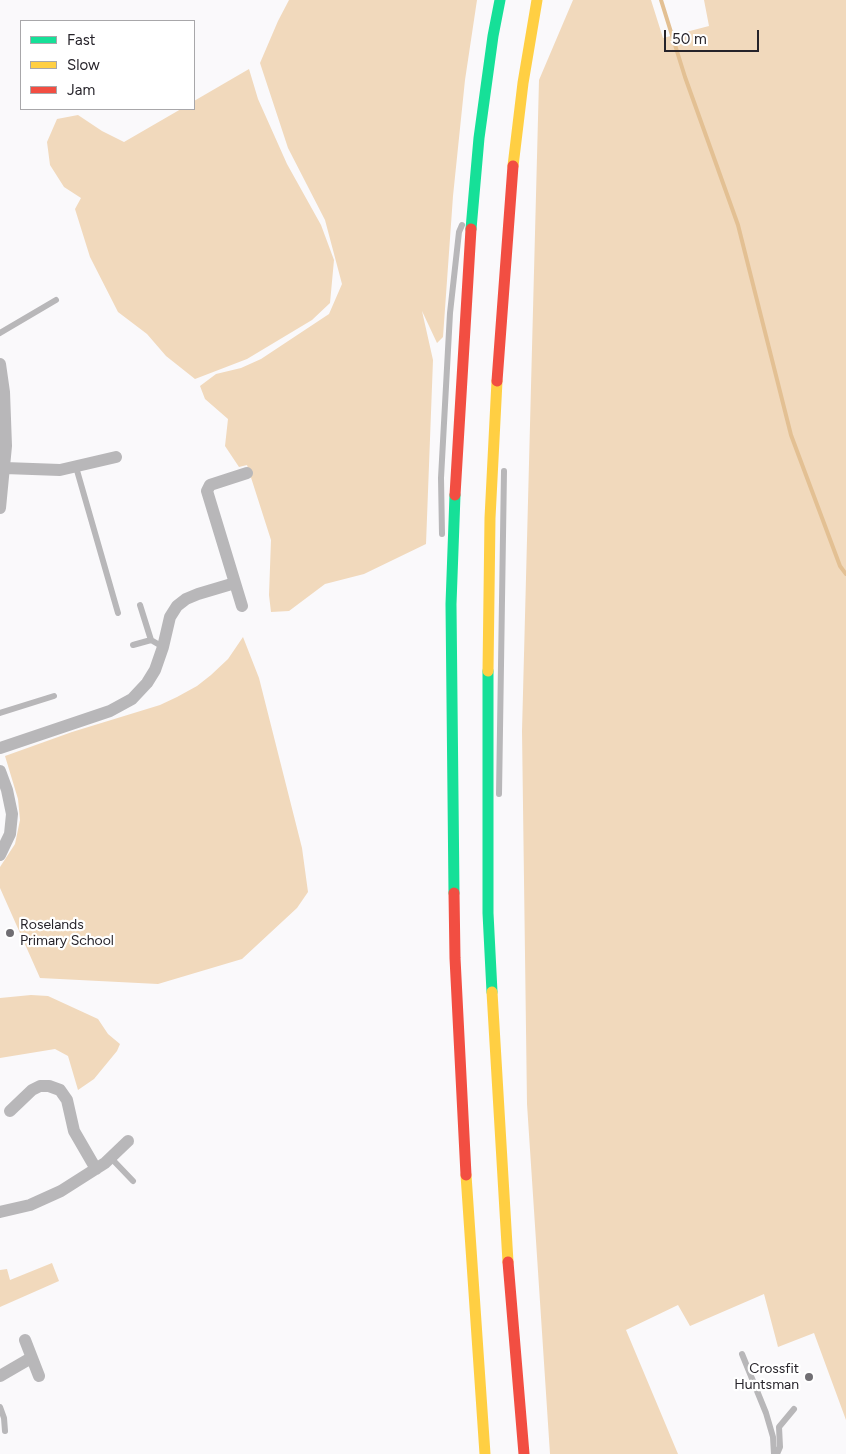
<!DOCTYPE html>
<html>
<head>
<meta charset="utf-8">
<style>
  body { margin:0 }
  #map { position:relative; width:846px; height:1454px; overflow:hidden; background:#faf9fb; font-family:Figtree,sans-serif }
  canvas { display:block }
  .legend { position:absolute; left:20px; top:20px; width:175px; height:90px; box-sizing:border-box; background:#fff; border:1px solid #a8a7aa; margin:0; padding:6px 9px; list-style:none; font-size:15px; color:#26232a }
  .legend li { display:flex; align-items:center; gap:10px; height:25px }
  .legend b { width:25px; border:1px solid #a8a7aa }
  .scale { position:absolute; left:664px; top:30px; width:95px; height:22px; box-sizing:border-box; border:2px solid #26232a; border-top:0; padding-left:6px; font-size:15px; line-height:18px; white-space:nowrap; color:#26232a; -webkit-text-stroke:4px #fff; paint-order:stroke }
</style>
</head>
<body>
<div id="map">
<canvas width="846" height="1454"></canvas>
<ul class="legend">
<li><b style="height:6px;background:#16e098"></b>Fast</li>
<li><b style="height:6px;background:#ffcf43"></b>Slow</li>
<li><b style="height:6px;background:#f24e42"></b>Jam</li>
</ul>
<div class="scale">50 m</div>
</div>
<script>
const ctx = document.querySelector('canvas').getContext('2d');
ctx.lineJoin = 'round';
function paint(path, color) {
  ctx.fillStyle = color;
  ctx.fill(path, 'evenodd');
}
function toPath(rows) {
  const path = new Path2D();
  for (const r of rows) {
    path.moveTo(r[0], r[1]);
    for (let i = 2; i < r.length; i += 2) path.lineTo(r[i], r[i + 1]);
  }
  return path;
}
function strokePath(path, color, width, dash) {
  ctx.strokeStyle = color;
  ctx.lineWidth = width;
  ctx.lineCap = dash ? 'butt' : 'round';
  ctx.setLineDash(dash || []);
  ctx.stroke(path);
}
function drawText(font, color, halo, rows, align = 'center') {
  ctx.font = font + ' Figtree,sans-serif';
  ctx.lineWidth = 4.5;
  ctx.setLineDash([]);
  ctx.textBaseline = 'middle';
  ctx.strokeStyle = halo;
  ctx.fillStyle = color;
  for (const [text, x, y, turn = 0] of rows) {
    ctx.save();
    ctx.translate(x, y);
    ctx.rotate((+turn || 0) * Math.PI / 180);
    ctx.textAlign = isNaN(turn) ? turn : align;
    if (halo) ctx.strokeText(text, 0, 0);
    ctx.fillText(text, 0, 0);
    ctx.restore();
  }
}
const green = toPath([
  [289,0,477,0,465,80,453,196,443,337,437,343,422,311,433,360,426,544,364,574,325,584,289,611,271,612,269,595,271,540,247,465,239,467,225,446,228,419,205,399,200,386,216,374,241,368,261,359,329,314,342,284,325,220,288,148,260,63,278,21],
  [573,0,651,0,663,38,709,26,704,0,846,0,846,1420,814,1333,778,1347,764,1294,690,1326,678,1305,626,1330,678,1454,550,1454,527,1104,522,731,539,80],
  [249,69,258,99,287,164,321,225,334,260,330,303,312,320,247,359,195,379,166,356,147,334,118,312,90,257,75,209,81,198,64,187,50,165,47,142,57,119,78,115,102,131,124,142,181,109,194,109,194,101],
  [243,637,259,678,302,848,308,892,297,908,242,959,158,984,40,978,0,888,0,867,15,844,20,820,18,799,5,756,72,732,160,705,177,697,197,686,211,675,228,659],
  [31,995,48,996,98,1019,108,1034,120,1044,117,1051,94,1079,78,1090,68,1056,55,1049,0,1058,0,998],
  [52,1263,59,1281,0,1307,0,1270,7,1269,10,1280]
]);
const stream = toPath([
  [661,0,685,77,738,225,791,435,840,566,846,574]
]);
const lane = toPath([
  [0,333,56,300],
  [76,467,118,613],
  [442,534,441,478,450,313,459,232,462,225],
  [140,605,151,640,163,647],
  [133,645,151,640],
  [0,713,54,696],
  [499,794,504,471],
  [111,1158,133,1181],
  [742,1354,766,1413,773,1437,774,1454],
  [0,1407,4,1418,5,1431],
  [777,1454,780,1447,779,1427,794,1409]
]);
const street = toPath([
  [0,364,4,392,6,446,0,508],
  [5,468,60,470,116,457],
  [242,606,207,491,210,485,247,473],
  [0,748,110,711,132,699,147,683,155,670,163,647,170,617,177,606,186,599,198,594,235,583],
  [0,771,7,790,12,814,10,834,0,855],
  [10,1111,32,1090,40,1086,49,1086,60,1090,67,1100,74,1131,96,1169],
  [0,1212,30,1205,61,1191,105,1163,128,1141],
  [25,1340,39,1376],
  [0,1376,31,1358]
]);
const fast = toPath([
  [471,229,479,138,493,36,500,0],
  [488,671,488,913,492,992],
  [454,893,451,604,455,495]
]);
const slow = toPath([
  [513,166,523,83,537,0],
  [488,671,490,518,497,381],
  [492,992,508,1262],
  [466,1175,485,1454]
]);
const jam = toPath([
  [497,381,513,166],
  [455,495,471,229],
  [454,893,455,958,466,1175],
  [508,1262,524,1454]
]);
const markers = [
  [10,933,5,"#706e73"],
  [809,1377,5,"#706e73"]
];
const poiNames = [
  ["Roselands",20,925],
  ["Primary School",20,941],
  ["Crossfit",799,1369,"right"],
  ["Huntsman",799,1385,"right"]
];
paint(green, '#f1d9bc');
strokePath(stream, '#e3c093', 4);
strokePath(lane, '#b8b7b9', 6);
strokePath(street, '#b8b7b9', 12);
strokePath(fast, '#16e098', 11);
strokePath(slow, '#ffcf43', 11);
strokePath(jam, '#f24e42', 11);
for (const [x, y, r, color] of markers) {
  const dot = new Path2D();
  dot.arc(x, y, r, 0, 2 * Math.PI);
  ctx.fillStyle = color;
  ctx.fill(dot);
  strokePath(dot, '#fff', 2);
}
drawText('14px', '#26232a', '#fff', poiNames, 'left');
</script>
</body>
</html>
